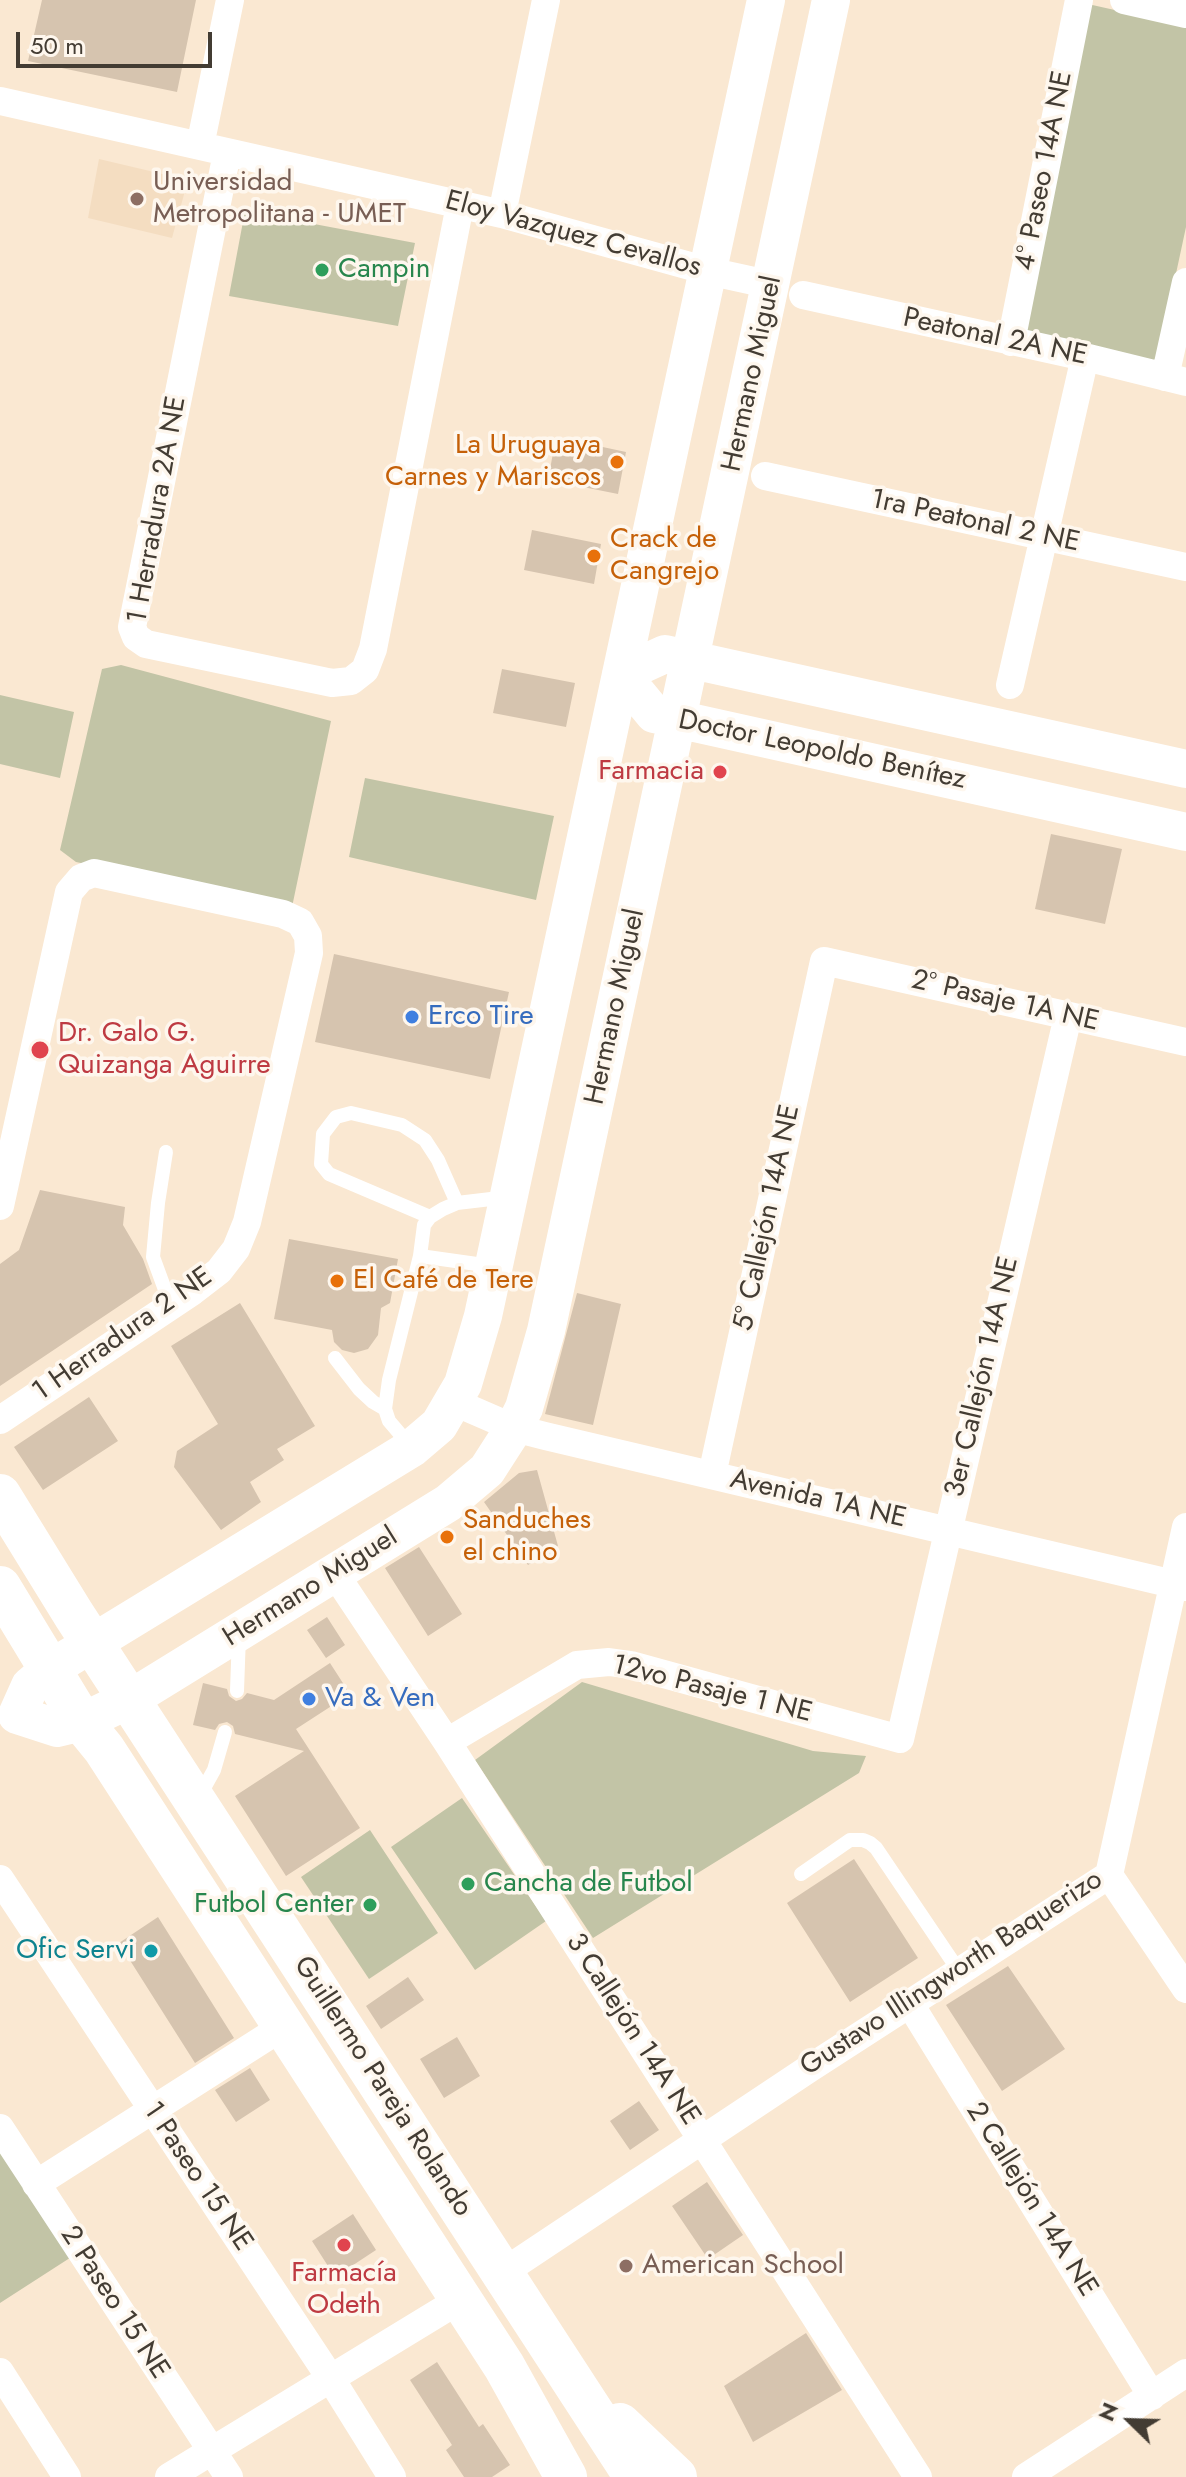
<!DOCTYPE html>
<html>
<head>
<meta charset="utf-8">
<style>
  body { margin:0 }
  #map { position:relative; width:1186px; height:2477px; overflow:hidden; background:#fae8d2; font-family:Jost,sans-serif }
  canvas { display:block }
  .north { position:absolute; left:1090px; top:2381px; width:80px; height:80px; -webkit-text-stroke:6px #fef7ee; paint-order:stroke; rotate:293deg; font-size:22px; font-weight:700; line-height:32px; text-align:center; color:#433c33 }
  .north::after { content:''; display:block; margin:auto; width:28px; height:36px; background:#433c33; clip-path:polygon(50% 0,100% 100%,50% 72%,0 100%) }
  .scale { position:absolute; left:16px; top:32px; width:196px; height:36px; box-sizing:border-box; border:4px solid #433c33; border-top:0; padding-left:10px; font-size:24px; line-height:28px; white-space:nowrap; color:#433c33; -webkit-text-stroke:6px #fef7ee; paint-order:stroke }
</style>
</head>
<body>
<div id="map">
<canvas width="1186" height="2477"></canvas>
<div class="north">N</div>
<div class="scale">50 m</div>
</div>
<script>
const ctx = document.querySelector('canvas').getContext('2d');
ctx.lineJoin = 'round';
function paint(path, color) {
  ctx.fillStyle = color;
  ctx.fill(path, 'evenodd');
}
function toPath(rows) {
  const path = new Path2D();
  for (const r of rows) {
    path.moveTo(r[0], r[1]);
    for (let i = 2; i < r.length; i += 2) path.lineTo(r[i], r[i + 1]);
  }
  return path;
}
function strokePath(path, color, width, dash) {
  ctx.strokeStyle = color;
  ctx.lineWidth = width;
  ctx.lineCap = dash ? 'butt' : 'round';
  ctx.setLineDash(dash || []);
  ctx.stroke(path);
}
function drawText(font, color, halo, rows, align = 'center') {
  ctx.font = font + ' Jost,sans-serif';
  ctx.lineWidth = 7;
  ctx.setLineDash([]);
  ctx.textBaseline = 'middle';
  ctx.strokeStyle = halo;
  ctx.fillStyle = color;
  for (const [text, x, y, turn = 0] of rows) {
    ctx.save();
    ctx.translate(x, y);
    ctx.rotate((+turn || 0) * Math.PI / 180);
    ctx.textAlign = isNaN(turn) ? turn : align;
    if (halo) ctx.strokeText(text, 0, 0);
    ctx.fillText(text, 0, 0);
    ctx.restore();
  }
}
const built = toPath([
  [99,159,188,180,172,238,88,218]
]);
const green = toPath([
  [1079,2,1186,26,1186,227,1157,362,1010,338],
  [245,211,415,243,398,326,229,296],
  [121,665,331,721,292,907,76,862,60,850,102,669],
  [0,695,74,712,60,778,0,764],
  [365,778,554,816,536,900,349,857],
  [582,1682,813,1751,866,1756,859,1773,593,1938,475,1760],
  [462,1798,546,1921,475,1970,391,1847],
  [370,1830,438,1933,369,1979,301,1877],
  [0,2135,76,2254,0,2303]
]);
const building = toPath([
  [42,0,196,0,177,92,28,61],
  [556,437,626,452,618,494,548,480],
  [532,530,601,544,594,584,524,570],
  [502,669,575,683,566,727,493,713],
  [1051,834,1122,849,1105,924,1035,909],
  [334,954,509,992,490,1079,315,1042],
  [40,1190,125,1207,123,1225,143,1259,152,1284,0,1386,0,1264,19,1250],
  [289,1239,398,1259,390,1303,381,1308,378,1335,368,1349,354,1353,342,1350,334,1342,332,1330,274,1319],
  [577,1293,621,1304,593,1425,545,1414],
  [240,1303,315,1426,277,1449,284,1460,250,1482,261,1502,221,1530,174,1467,177,1451,218,1424,171,1346],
  [89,1397,118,1441,43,1490,14,1447],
  [537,1470,558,1546,528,1565,484,1502,519,1473],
  [419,1547,462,1614,428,1636,385,1568],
  [327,1617,345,1645,326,1658,307,1630],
  [330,1663,350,1694,296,1729,360,1828,286,1876,235,1796,304,1751,235,1734,233,1726,227,1722,219,1724,215,1730,193,1725,203,1683,227,1689,229,1696,236,1701,242,1699,247,1693,274,1700],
  [854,1859,918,1958,850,2002,787,1903],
  [158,1917,234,2038,195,2063,119,1943],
  [1008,1966,1065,2049,1002,2091,946,2005],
  [408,1977,424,2000,381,2029,366,2006],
  [457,2037,480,2076,444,2098,420,2059],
  [250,2068,270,2100,236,2122,215,2090],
  [639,2101,659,2130,630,2150,610,2121],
  [707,2182,743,2235,708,2259,672,2206],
  [353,2214,376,2250,335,2277,312,2241],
  [806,2333,842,2390,753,2442,724,2386],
  [437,2362,479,2427,483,2424,510,2465,492,2477,464,2477,446,2450,452,2445,410,2380]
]);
const lane = toPath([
  [166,1152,158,1203,153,1257,171,1306],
  [430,1217,329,1174,321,1164,323,1134,336,1117,351,1113,402,1125,425,1140,438,1160,457,1203],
  [420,1256,491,1266],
  [335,1358,359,1389,373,1402,385,1409],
  [412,1448,389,1421,385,1409,389,1380,420,1256,424,1225,430,1217,443,1209,457,1203,508,1197],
  [237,1691,239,1635],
  [199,1797,214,1770,225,1732],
  [801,1874,850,1840,863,1840,870,1843,876,1848,959,1971]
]);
const street = toPath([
  [1124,0,1186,14],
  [0,101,502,214,708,271,772,285],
  [200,146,230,0],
  [227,153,132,627,136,637,146,644,332,683,351,681,365,670,373,649,460,205],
  [502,214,546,0],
  [803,295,1085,357,1186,382],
  [1011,342,1079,0],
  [1165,377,1186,282],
  [765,476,1186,567],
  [1010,685,1085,357],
  [0,1206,69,892,81,878,94,873,283,914,300,922,308,936,309,953,247,1222,236,1249,219,1271,193,1291,0,1420],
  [454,1402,514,1428,545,1436,1186,1587],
  [712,1475,824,961,1186,1042],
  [343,1586,447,1742,918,2477],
  [447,1742,577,1665,609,1662,631,1665,900,1739,1068,1016],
  [1109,1875,1186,1989],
  [0,1879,331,2379,392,2477],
  [910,2004,1152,2396],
  [0,2128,229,2477],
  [36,2184,284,2026],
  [502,2273,810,2068,1109,1875,1186,1527],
  [0,2372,67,2477],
  [169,2477,461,2299],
  [1026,2477,1186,2373]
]);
const secondary = toPath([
  [766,0,483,1316,463,1384,439,1425,412,1448,50,1669,30,1686,17,1715,57,1728,82,1722,130,1699,448,1503,487,1470,514,1428,524,1408,546,1331,831,0],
  [1186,769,665,654,621,674,654,714,1186,832]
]);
const primary = toPath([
  [0,1495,74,1615,635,2477],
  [0,1587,82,1722,104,1749,504,2366,566,2477],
  [620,2424,676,2477]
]);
const markers = [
  [137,199,8,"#8d6e63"],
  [322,270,8,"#2e9e5b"],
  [617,462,8,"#e8710a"],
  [594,556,8,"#e8710a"],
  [720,772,8,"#e0444e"],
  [412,1017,8,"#3f7fe0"],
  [40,1050,10,"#e0444e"],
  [337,1281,8,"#e8710a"],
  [447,1537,8,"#e8710a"],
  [309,1699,8,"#3f7fe0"],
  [468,1884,8,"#2e9e5b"],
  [370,1905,8,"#2e9e5b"],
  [151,1951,8,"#0f9aa8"],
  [344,2245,8,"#e0444e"],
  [626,2266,8,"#8d6e63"]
];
const streetNames = [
  ["4° Paseo 14A NE",1045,171,-79],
  ["Eloy Vazquez Cevallos",573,235,15],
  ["Peatonal 2A NE",995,338,12],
  ["Hermano Miguel",753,374,-78],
  ["1 Herradura 2A NE",158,510,-80],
  ["1ra Peatonal 2 NE",975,522,12],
  ["Doctor Leopoldo Benítez",822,751,12],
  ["2° Pasaje 1A NE",1005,1002,13],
  ["Hermano Miguel",616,1007,-78],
  ["5° Callejón 14A NE",768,1218,-78],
  ["1 Herradura 2 NE",123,1335,-35],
  ["3er Callejón 14A NE",983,1377,-77],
  ["Avenida 1A NE",818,1500,13],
  ["Hermano Miguel",311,1588,-32],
  ["12vo Pasaje 1 NE",712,1690,14],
  ["Gustavo Illingworth Baquerizo",952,1974,-33],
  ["3 Callejón 14A NE",632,2030,57],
  ["Guillermo Pareja Rolando",382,2087,57],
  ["1 Paseo 15 NE",197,2177,56],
  ["2 Callejón 14A NE",1031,2200,58],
  ["2 Paseo 15 NE",114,2303,57]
];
const educationNames = [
  ["Universidad",153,183],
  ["Metropolitana - UMET",153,215],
  ["American School",642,2266]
];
const leisureNames = [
  ["Campin",338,270],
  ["Cancha de Futbol",484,1884],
  ["Futbol Center",354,1905,"right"]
];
const foodNames = [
  ["La Uruguaya",601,446,"right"],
  ["Carnes y Mariscos",601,478,"right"],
  ["Crack de",610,540],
  ["Cangrejo",610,572],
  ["El Café de Tere",353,1281],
  ["Sanduches",463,1521],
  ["el chino",463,1553]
];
const healthNames = [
  ["Farmacia",704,772],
  ["Dr. Galo G.",58,1034,"left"],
  ["Quizanga Aguirre",58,1066,"left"],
  ["Farmacía",344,2274,"center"],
  ["Odeth",344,2306,"center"]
];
const shopNames = [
  ["Erco Tire",428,1017],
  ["Va & Ven",325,1699]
];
const cultureNames = [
  ["Ofic Servi",135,1951]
];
paint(built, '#f4ddc1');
paint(green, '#c2c4a6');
paint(building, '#d6c4af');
strokePath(lane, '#fff', 14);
strokePath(street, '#fff', 28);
strokePath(secondary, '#fff', 38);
strokePath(primary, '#fff', 42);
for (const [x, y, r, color] of markers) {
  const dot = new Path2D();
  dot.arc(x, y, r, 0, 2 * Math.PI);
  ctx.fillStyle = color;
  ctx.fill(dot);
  strokePath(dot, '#fef7ee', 3);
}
drawText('28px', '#433c33', '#fef7ee', streetNames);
drawText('28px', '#785e54', '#fef7ee', educationNames, 'left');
drawText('28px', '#27864d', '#fef7ee', leisureNames, 'left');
drawText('28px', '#c56008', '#fef7ee', foodNames, 'left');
drawText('28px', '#be3a42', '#fef7ee', healthNames, 'right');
drawText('28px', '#366cbe', '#fef7ee', shopNames, 'left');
drawText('28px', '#0d838f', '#fef7ee', cultureNames, 'right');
</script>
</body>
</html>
